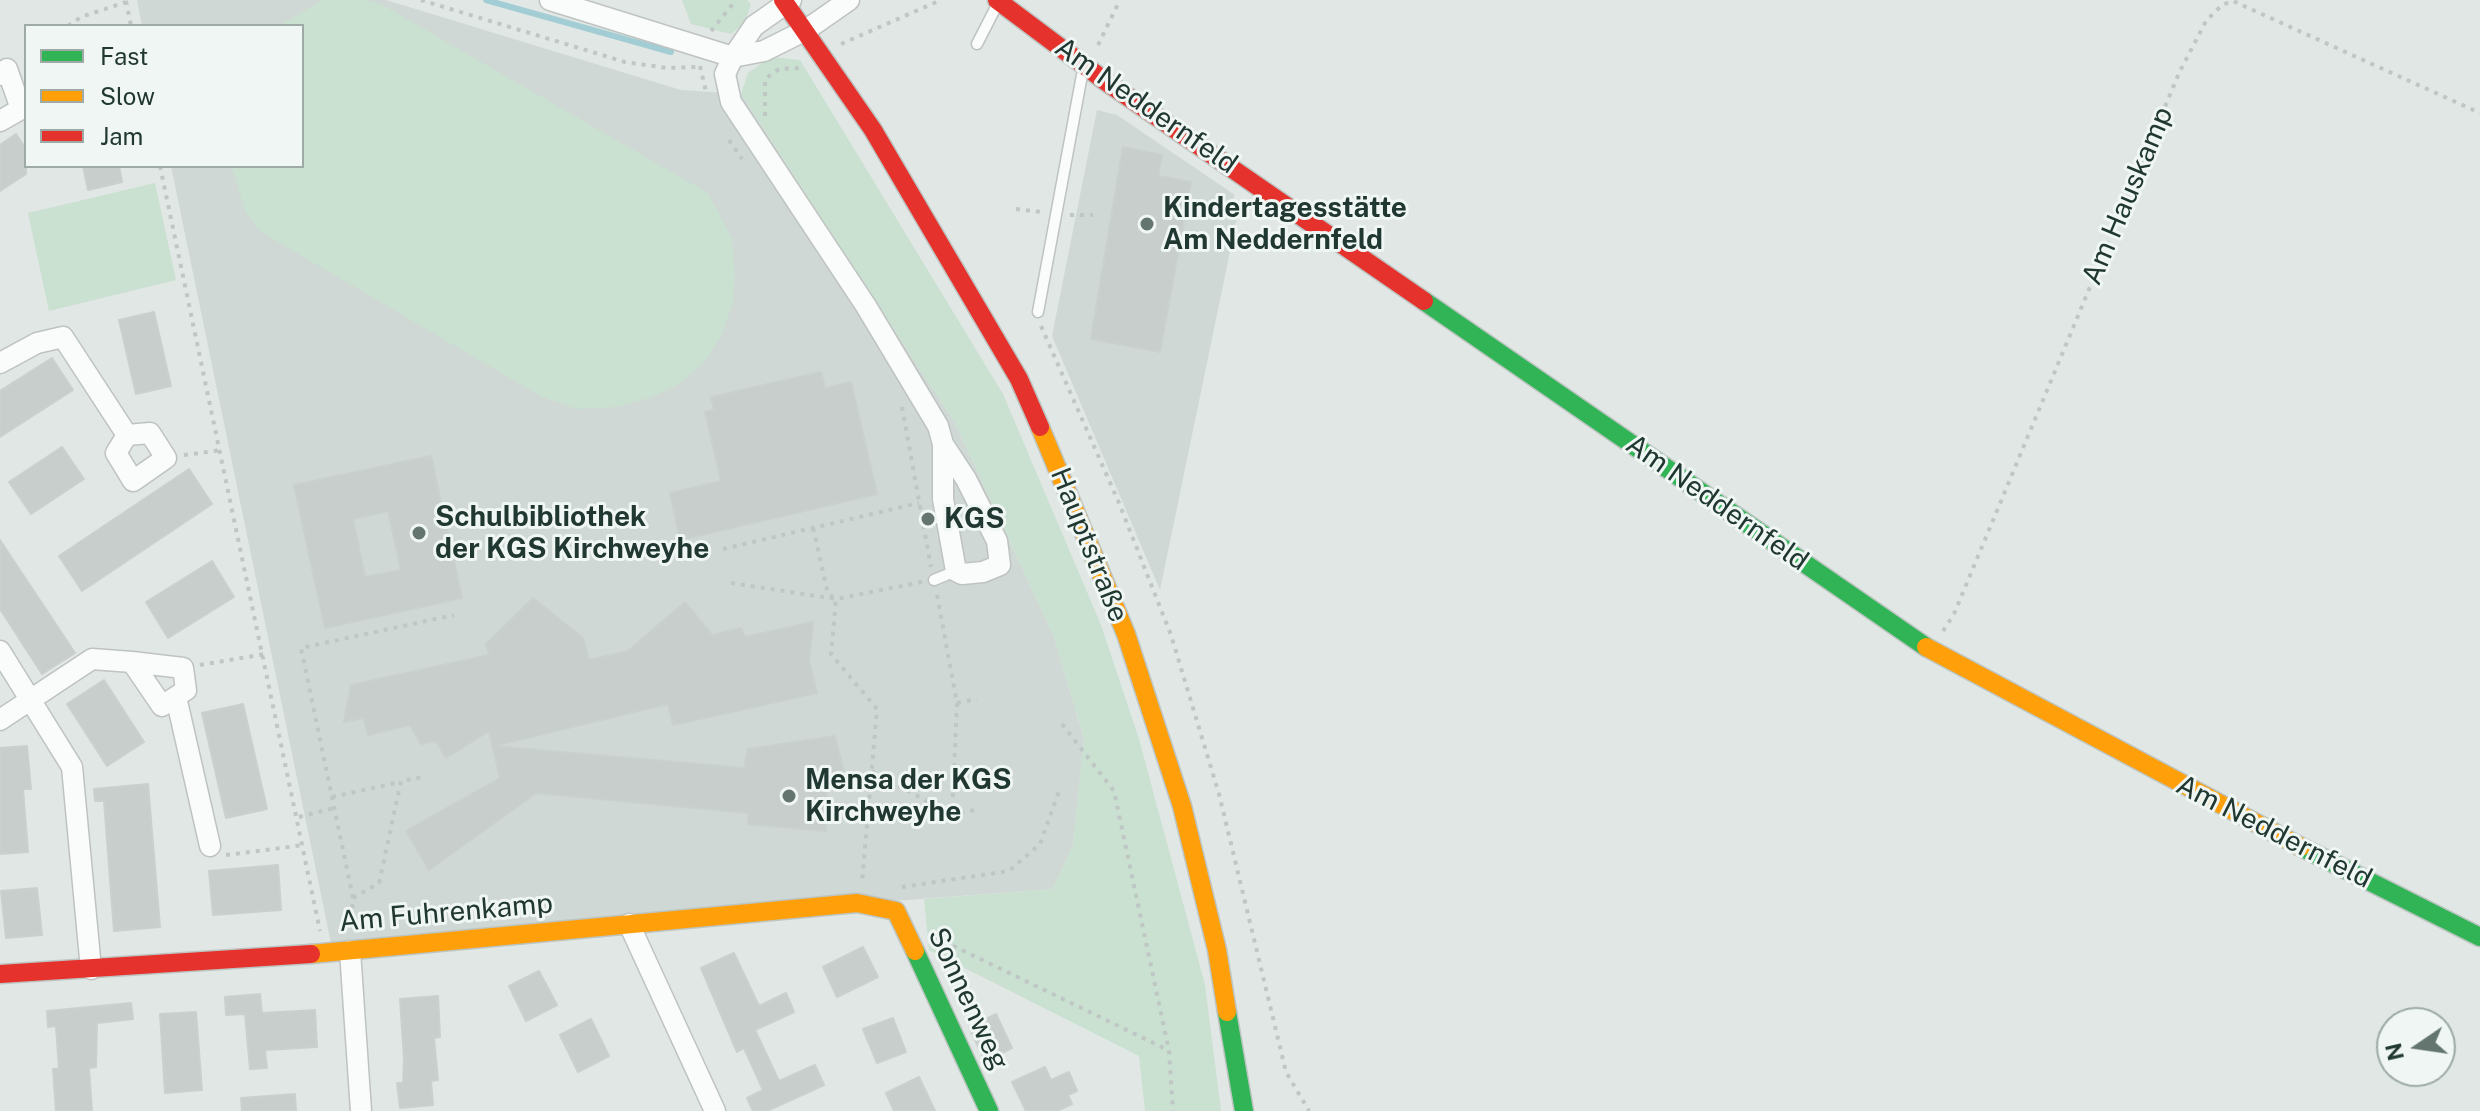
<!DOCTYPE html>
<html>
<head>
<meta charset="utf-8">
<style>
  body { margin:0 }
  #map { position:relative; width:2480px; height:1111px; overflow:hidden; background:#e1e7e4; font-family:"Public Sans",sans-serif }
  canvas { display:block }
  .legend { position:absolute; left:24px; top:24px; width:280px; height:144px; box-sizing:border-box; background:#eff6f3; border:2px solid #9daaa6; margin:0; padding:10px 14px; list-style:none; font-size:24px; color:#213832 }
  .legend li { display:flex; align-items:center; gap:16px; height:40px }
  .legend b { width:40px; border:2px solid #9daaa6 }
  .north { position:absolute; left:2376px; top:1007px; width:80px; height:80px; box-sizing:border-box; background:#eff6f3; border:2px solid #9daaa6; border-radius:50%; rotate:257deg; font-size:22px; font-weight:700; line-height:32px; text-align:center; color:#213832 }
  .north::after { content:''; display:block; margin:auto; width:28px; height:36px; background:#647570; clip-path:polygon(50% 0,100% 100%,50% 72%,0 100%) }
</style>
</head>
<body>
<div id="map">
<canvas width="2480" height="1111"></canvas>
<ul class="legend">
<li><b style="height:10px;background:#30b455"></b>Fast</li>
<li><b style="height:10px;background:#ff9f0a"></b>Slow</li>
<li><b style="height:10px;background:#e5322d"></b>Jam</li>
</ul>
<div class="north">N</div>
</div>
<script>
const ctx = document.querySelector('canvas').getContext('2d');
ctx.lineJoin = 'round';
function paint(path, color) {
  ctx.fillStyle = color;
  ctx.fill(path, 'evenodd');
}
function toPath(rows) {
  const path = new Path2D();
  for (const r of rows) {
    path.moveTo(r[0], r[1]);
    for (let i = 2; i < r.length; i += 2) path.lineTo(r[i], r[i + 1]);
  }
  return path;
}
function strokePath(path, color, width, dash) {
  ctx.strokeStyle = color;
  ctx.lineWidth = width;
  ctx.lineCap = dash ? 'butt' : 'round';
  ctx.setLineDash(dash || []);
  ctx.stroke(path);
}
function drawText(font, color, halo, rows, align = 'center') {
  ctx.font = font + ' "Public Sans",sans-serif';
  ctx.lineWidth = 6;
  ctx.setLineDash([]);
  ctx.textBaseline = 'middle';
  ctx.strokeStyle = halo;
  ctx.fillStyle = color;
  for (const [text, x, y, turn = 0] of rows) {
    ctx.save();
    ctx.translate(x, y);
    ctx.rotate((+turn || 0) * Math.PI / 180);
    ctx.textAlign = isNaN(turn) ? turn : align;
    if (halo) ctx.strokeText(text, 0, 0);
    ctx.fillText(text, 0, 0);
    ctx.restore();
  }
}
const built = toPath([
  [137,0,386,0,681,90,741,94,955,423,1054,637,1084,739,1073,845,1053,889,331,943,171,166,302,166,302,26,142,26],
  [1097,110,1117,115,1235,195,1233,199,1240,203,1160,590,1052,336]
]);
const green = toPath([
  [322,0,366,0,381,4,708,193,732,238,735,273,733,303,723,332,707,359,681,383,652,397,617,407,577,409,542,397,261,232,246,213,231,166,302,166,302,26,279,26],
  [682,0,747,0,751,4,745,22,731,34,691,24],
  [770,57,800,60,1003,394,1101,625,1139,739,1205,985,1221,1111,1145,1111,1139,1056,929,950,924,899,1053,889,1073,845,1084,738,1054,637,955,423,741,94,748,73],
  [155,183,176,280,49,311,28,213]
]);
const stream = toPath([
  [486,0,671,52]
]);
const building = toPath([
  [16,134,26,149,26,174,0,191,0,145,16,134],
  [1123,147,1162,155,1158,176,1191,182,1160,352,1091,339,1123,147],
  [83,166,119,166,122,182,88,190,83,166],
  [154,312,171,386,136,394,119,320,154,312],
  [52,358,73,390,0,437,0,391,52,358],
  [821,372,825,388,851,382,877,494,680,540,670,493,721,481,705,412,714,410,711,397,821,372],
  [62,447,84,479,31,514,9,482,62,447],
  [431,456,462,598,325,628,294,485,431,456],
  [388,511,401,570,365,577,353,519,388,511],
  [189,469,212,504,82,591,59,556,189,469],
  [0,540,75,653,42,674,0,609,0,540],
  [212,561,234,597,168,638,146,602,212,561],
  [533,598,583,638,589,660,628,651,685,602,712,635,741,628,745,637,813,622,809,661,817,693,673,725,668,704,493,746,744,768,748,749,835,736,846,780,827,778,826,831,748,824,749,813,536,793,429,870,406,831,500,778,489,731,446,758,436,741,421,744,410,725,368,735,364,718,344,722,351,685,489,655,486,644,533,598],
  [104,680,144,742,107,766,67,704,104,680],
  [243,704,267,809,226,818,202,713,243,704],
  [27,746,31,789,23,789,28,852,0,854,0,748,27,746],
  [148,784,160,927,114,931,104,801,95,801,94,789,148,784],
  [278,865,281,910,213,915,209,871,278,865],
  [37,888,42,935,6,938,1,891,37,888],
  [863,947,878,977,837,997,823,967,863,947],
  [734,953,759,1006,786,993,794,1012,755,1030,779,1081,815,1065,824,1085,767,1111,753,1111,747,1098,763,1090,744,1048,737,1052,701,968,734,953],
  [539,971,557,1005,526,1021,509,986,539,971],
  [260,994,262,1013,315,1010,317,1047,265,1050,267,1068,250,1069,245,1014,226,1015,225,997,260,994],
  [438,996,440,1037,434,1038,438,1080,431,1081,433,1105,400,1108,397,1083,403,1083,404,1059,400,999,438,996],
  [131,1003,133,1019,97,1023,96,1067,89,1068,92,1111,56,1111,53,1069,59,1069,56,1026,48,1027,47,1011,131,1003],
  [196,1012,202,1090,165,1093,160,1014,196,1012],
  [996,1014,1012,1048,985,1061,969,1027,996,1014],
  [893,1018,906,1052,877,1063,863,1029,893,1018],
  [591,1019,609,1056,578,1072,560,1035,591,1019],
  [1045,1067,1051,1080,1069,1072,1077,1091,1068,1095,1072,1104,1057,1111,1026,1111,1012,1082,1045,1067],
  [919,1077,935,1111,894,1111,886,1093,919,1077],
  [295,1094,296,1111,242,1111,241,1098,295,1094]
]);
const path = toPath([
  [421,0,625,62,667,68,696,67],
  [126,1,131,26],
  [68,26,81,17,126,2],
  [711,31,736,0],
  [841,44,941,0],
  [1098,45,1120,0],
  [700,66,706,92],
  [765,116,765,79,779,69,803,68],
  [729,140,742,159],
  [160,166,320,931],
  [1016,209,1041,212],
  [1070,215,1093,215],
  [1041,326,1119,503,1171,635,1219,794,1286,1072,1309,1111],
  [902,407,931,567],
  [184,455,222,450],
  [813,528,828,594,836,599,831,654,877,709,862,882],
  [723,549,919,503],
  [731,583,836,599,922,582],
  [937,595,957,703,952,815],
  [1943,631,1954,614,2179,73,2206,21,2222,5,2233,1,2480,113],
  [200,665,265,654],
  [957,703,977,699],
  [1062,724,1114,791,1169,1051,1173,1111],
  [872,771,952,815,975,810],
  [332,797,400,782],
  [299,817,334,808],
  [226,855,304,845],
  [902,887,1009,871,1040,844,1059,791],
  [353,898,379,883,401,781,423,777],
  [351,928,353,898,301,648,454,615],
  [935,937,1168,1050]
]);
const lane = toPath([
  [977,44,998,3],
  [1038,312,1082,75],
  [934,580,956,571]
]);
const street = toPath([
  [550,0,733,57,764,51,806,30,849,0],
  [791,0,754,26,733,57,725,74,731,102,866,306,938,426,943,444,943,499,956,571,962,574,983,572,1000,565,997,541,966,479,943,444],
  [0,75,7,69,21,109,0,121],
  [0,363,37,343,63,337,127,435],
  [150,433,166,458,133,481,116,453,127,435,150,433],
  [0,651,72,767,91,969],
  [176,697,210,846],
  [0,720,92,659,132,662,183,668,186,690,162,706,132,662],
  [629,924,715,1111],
  [350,951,361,1111]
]);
const fast = toPath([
  [1424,301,1926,647],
  [2301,847,2480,937],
  [915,951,989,1111],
  [1227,1012,1244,1111]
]);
const slow = toPath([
  [1040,427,1126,634,1182,806,1217,950,1227,1012],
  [1926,647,2301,847],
  [311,954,857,903,896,911,915,951]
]);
const jam = toPath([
  [783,0,873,130,1019,379,1040,427],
  [997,0,1105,81,1424,301],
  [0,974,311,954]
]);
const markers = [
  [1147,224,8,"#647570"],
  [928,519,8,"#647570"],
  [419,533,8,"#647570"],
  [789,796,8,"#647570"]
];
const streetNames = [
  ["Am Neddernfeld",1146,106,35],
  ["Am Hauskamp",2128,196,-67],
  ["Am Neddernfeld",1717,503,35],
  ["Hauptstraße",1089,545,68],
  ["Am Neddernfeld",2274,832,27],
  ["Am Fuhrenkamp",446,913,-5],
  ["Sonnenweg",968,999,65]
];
const poiNames = [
  ["Kindertagesstätte",1163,208],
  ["Am Neddernfeld",1163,240],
  ["Schulbibliothek",435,517],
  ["der KGS Kirchweyhe",435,549],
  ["KGS",944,519],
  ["Mensa der KGS",805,780],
  ["Kirchweyhe",805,812]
];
paint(built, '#cfd8d4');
paint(green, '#cae0d1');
strokePath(stream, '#a3cdd4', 6);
paint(building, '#c8cecc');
strokePath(building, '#cad0cd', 2);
strokePath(lane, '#bec3c1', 13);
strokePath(street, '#bec3c1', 23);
strokePath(fast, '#bdc5c2', 21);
strokePath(slow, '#bdc5c2', 21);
strokePath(jam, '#bdc5c2', 21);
strokePath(path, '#bfc7c5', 4, [4, 6]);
strokePath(lane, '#fafbfb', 10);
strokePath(street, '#fafbfb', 20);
strokePath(fast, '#30b455', 18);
strokePath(slow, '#ff9f0a', 18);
strokePath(jam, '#e5322d', 18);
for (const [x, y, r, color] of markers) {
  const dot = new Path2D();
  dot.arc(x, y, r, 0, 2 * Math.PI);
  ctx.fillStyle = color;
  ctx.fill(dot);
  strokePath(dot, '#eff6f3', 3);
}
drawText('28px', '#213832', '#eff6f3', streetNames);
drawText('bold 28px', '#213832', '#eff6f3', poiNames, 'left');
</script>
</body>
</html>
